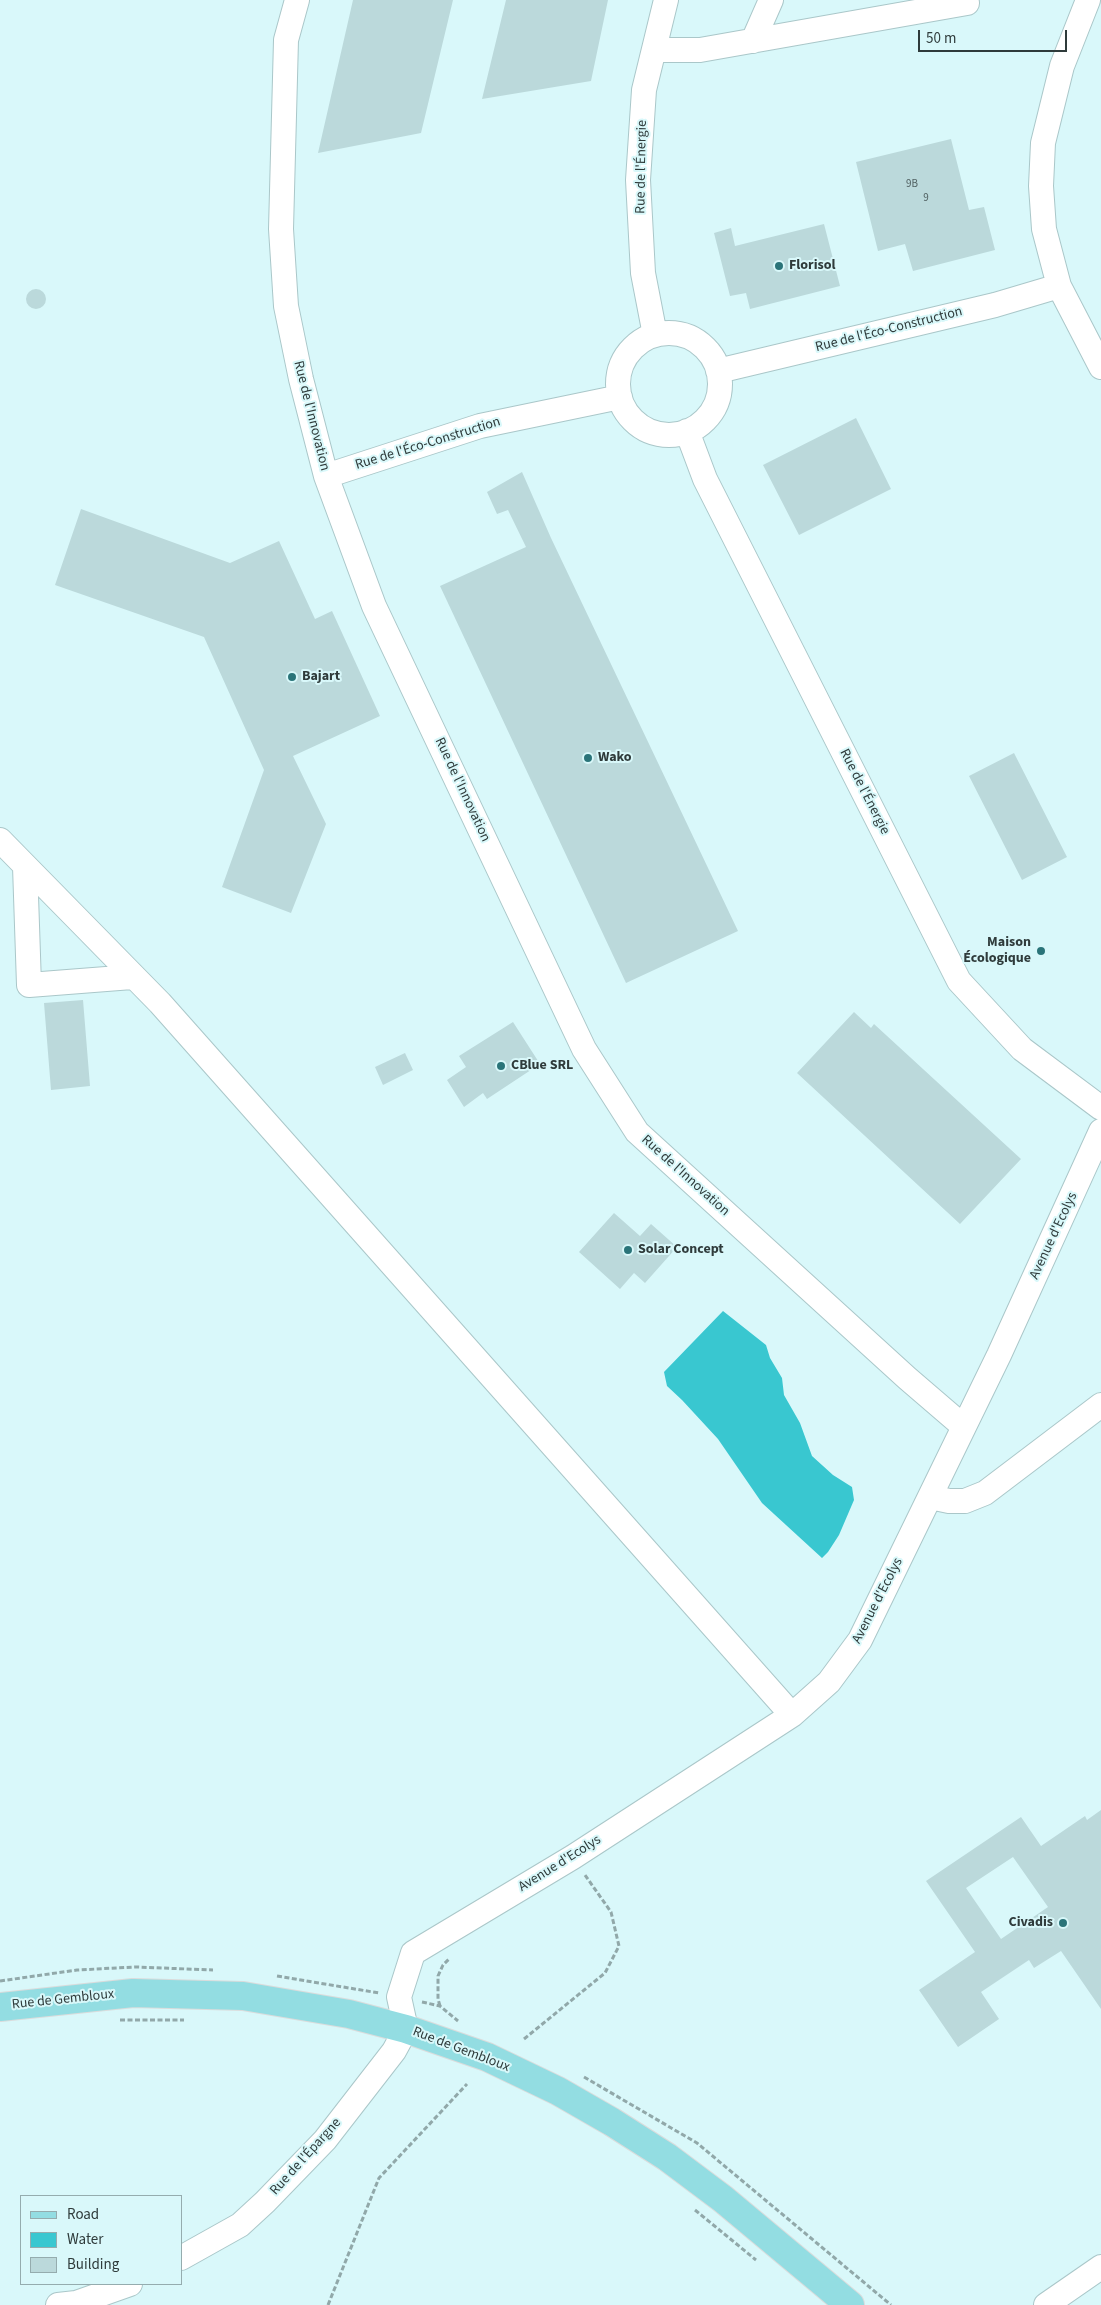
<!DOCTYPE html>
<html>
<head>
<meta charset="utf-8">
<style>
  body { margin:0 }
  #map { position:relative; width:1101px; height:2305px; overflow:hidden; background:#d9f8fa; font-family:"Source Sans 3",sans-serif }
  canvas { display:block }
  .legend { position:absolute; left:20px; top:2195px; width:162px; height:90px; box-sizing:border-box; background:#d9f8fa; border:1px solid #95acae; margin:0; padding:6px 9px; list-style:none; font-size:15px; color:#2f3b3b }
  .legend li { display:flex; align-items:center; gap:10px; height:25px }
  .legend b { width:25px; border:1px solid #95acae }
  .scale { position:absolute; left:918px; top:30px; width:149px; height:22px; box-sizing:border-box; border:2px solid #2f3b3b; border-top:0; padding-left:6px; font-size:15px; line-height:18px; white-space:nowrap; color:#2f3b3b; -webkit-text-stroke:4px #d9f8fa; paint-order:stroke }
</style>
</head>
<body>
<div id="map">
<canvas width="1101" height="2305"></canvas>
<ul class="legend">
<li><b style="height:6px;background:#93dde2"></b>Road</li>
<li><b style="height:14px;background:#39c7d0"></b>Water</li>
<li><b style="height:14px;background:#bbd9db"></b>Building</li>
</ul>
<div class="scale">50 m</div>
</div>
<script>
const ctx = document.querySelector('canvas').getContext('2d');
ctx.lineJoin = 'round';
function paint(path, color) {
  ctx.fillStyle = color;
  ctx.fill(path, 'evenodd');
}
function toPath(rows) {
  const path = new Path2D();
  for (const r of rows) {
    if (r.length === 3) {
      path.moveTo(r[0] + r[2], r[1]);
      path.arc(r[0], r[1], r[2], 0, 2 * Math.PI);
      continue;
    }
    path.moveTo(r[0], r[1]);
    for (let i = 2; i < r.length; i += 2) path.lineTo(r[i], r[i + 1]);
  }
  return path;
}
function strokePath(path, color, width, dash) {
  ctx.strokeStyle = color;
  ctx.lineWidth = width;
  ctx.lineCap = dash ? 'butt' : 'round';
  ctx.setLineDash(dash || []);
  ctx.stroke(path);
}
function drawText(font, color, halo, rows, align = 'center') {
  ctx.font = font + ' "Source Sans 3",sans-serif';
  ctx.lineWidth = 4;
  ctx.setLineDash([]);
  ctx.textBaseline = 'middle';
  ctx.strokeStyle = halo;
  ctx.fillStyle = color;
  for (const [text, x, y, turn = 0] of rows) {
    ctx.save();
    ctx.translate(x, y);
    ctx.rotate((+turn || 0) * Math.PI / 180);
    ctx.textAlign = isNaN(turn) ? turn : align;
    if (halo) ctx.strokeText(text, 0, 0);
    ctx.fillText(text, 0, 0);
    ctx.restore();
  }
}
const water = toPath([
  [723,1311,766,1345,770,1358,782,1378,784,1395,800,1423,812,1456,833,1475,852,1487,854,1500,839,1535,828,1552,822,1558,762,1503,718,1439,682,1400,667,1386,664,1372]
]);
const building = toPath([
  [353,0,453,0,421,133,318,153],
  [506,0,608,0,591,81,482,99],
  [951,139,969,210,984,207,995,250,913,271,905,244,878,251,856,162],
  [824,224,840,286,750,309,746,293,730,296,714,233,731,228,735,246],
  [36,299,10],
  [856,418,891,489,799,535,763,465],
  [522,472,551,538,738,931,626,983,440,586,526,547,508,510,497,514,487,492],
  [81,509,230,563,279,541,315,619,332,611,380,716,293,756,326,824,291,913,222,887,264,770,204,637,55,585],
  [1014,753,1067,857,1022,880,969,776],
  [83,1000,90,1086,51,1090,44,1003],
  [854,1012,871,1028,874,1024,1021,1159,960,1224,797,1073],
  [513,1022,540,1064,487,1099,483,1093,464,1107,447,1080,466,1067,459,1056],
  [405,1053,413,1070,383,1085,375,1067],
  [614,1213,640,1236,651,1224,677,1247,645,1283,634,1273,620,1289,579,1252],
  [1101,1810,1101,2009,1061,1951,1034,1968,1029,1960,981,1992,999,2019,958,2047,919,1990,975,1952,926,1881,1021,1817,1041,1846,1085,1816,1087,1820],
  [1013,1857,1048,1907,1001,1939,966,1888]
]);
const path = toPath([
  [277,1976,379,1993],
  [0,1981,77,1970,136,1967,213,1970],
  [422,2002,440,2006,458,2021],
  [440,2006,438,1999,438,1976,443,1965,450,1958],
  [120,2020,184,2020],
  [524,2039,605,1973,619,1946,611,1912,585,1875],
  [584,2077,697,2143,891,2305],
  [695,2210,756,2260],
  [328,2305,379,2178,467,2084]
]);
const minor = toPath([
  [297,0,286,40,281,229,286,306,301,379,326,476,374,606,584,1049,637,1132,907,1378,964,1427],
  [1088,0,1062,66,1043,143,1041,186,1044,229,1059,286,1101,367],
  [753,41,771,0],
  [654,50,700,50,967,3],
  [669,384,51],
  [655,335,643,273,638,180,644,90,666,0],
  [718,371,995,305,1059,286],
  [687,431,705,479,959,981,1022,1049,1101,1108],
  [326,476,480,426,620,397],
  [0,840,160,1003,792,1715],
  [25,866,29,985,132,977],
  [930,1497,949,1501,965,1501,985,1493,1101,1405],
  [181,2258,240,2225,265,2202,325,2140,394,2051,406,2029,399,1997,413,1953,573,1857,792,1715,829,1682,860,1640,999,1355,1101,1131],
  [58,2305,76,2303,130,2284],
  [1046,2305,1101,2267]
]);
const major = toPath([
  [0,2007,133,1993,243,1996,349,2014,406,2029,487,2057,558,2091,612,2122,667,2157,723,2199,850,2305]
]);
const markers = [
  [779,266,5,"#2a7479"],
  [292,677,5,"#2a7479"],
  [588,758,5,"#2a7479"],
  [1041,951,5,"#2a7479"],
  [501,1066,5,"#2a7479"],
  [628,1250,5,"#2a7479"],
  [1063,1923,5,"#2a7479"]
];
const numberNames = [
  ["9B",912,185],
  ["9",926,199]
];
const streetNames = [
  ["Rue de l'Énergie",642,167,-89],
  ["Rue de l'Éco-Construction",889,330,-14],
  ["Rue de l'Innovation",311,416,76],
  ["Rue de l'Éco-Construction",428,444,-17],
  ["Rue de l'Innovation",462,790,65],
  ["Rue de l'Énergie",864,792,63],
  ["Rue de l'Innovation",685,1176,42],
  ["Avenue d'Ecolys",1054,1236,-65],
  ["Avenue d'Ecolys",878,1601,-63],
  ["Avenue d'Ecolys",560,1864,-32],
  ["Rue de Gembloux",63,2000,-6],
  ["Rue de Gembloux",461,2050,21],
  ["Rue de l'Épargne",306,2157,-48]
];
const poiNames = [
  ["Florisol",789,266],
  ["Bajart",302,677],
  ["Wako",598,758],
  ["Maison",1031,943,"right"],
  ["Écologique",1031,959,"right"],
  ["CBlue SRL",511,1066],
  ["Solar Concept",638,1250],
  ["Civadis",1053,1923,"right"]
];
paint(water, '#39c7d0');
paint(building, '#bbd9db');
strokePath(minor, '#aac7c9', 26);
strokePath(major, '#dadcdc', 30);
strokePath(path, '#91a8a9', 3, [5, 2.5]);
strokePath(minor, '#fff', 24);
strokePath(major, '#93dde2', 28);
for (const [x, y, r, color] of markers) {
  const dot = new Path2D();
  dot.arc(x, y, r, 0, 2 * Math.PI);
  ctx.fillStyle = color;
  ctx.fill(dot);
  strokePath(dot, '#d9f8fa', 2);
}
drawText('11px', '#526263', null, numberNames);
drawText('14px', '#2f3b3b', '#d9f8fa', streetNames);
drawText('bold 14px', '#2f3b3b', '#d9f8fa', poiNames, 'left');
</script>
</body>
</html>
